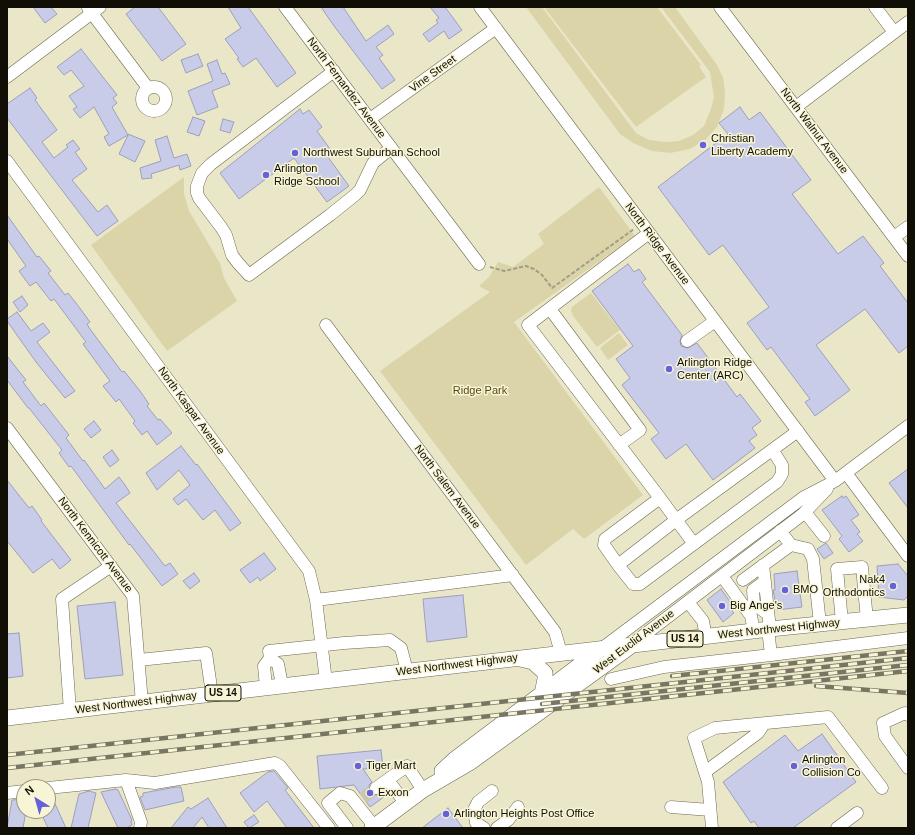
<!DOCTYPE html>
<html>
<head>
<meta charset="utf-8">
<style>
  body { margin:0 }
  #map { position:relative; width:915px; height:835px; overflow:hidden; background:#eae7c9; font-family:Arial,sans-serif }
  canvas { display:block }
  .frame { position:absolute; inset:0; border:8px solid #100e05; pointer-events:none }
  .north { position:absolute; left:16px; top:779px; width:40px; height:40px; box-sizing:border-box; background:#f8f4d6; border:1px solid #9b9882; border-radius:50%; rotate:323deg; font-size:11px; font-weight:700; line-height:16px; text-align:center; color:#100e05 }
  .north::after { content:''; display:block; margin:auto; width:14px; height:18px; background:#6461da; clip-path:polygon(50% 0,100% 100%,50% 72%,0 100%) }
</style>
</head>
<body>
<div id="map">
<canvas width="915" height="835"></canvas>
<div class="frame"></div>
<div class="north">N</div>
</div>
<script>
const ctx = document.querySelector('canvas').getContext('2d');
ctx.lineJoin = 'round';
function paint(path, color) {
  ctx.fillStyle = color;
  ctx.fill(path, 'evenodd');
}
function toPath(rows) {
  const path = new Path2D();
  for (const r of rows) {
    if (r.length === 3) {
      path.moveTo(r[0] + r[2], r[1]);
      path.arc(r[0], r[1], r[2], 0, 2 * Math.PI);
      continue;
    }
    path.moveTo(r[0], r[1]);
    for (let i = 2; i < r.length; i += 2) path.lineTo(r[i], r[i + 1]);
  }
  return path;
}
function strokePath(path, color, width, dash) {
  ctx.strokeStyle = color;
  ctx.lineWidth = width;
  ctx.lineCap = dash ? 'butt' : 'round';
  ctx.setLineDash(dash || []);
  ctx.stroke(path);
}
function drawText(font, color, halo, rows, align = 'center') {
  ctx.font = font + ' Arial,sans-serif';
  ctx.lineWidth = 3;
  ctx.setLineDash([]);
  ctx.textBaseline = 'middle';
  ctx.strokeStyle = halo;
  ctx.fillStyle = color;
  for (const [text, x, y, turn = 0] of rows) {
    ctx.save();
    ctx.translate(x, y);
    ctx.rotate((+turn || 0) * Math.PI / 180);
    ctx.textAlign = isNaN(turn) ? turn : align;
    if (halo) ctx.strokeText(text, 0, 0);
    ctx.fillText(text, 0, 0);
    ctx.restore();
  }
}
const green = toPath([
  [526,7,542,7,636,133,649,140,666,142,679,141,693,135,704,126,711,109,714,97,710,72,661,7,675,7,717,65,723,77,725,92,724,109,717,127,705,140,690,149,670,153,652,151,633,143,620,134],
  [544,7,657,7,701,65,699,66,706,77,636,127],
  [184,177,184,194,189,211,220,263,224,278,237,301,167,351,91,245],
  [599,187,635,236,514,322,643,495,584,539,573,529,526,565,380,371,490,292,479,286,489,277,498,262,513,267,544,244,538,234],
  [591,293,620,330,597,347,573,316,571,311,572,307],
  [619,333,628,345,608,360,600,348]
]);
const building = toPath([
  [33,7,51,7,57,14,45,23,33,7],
  [135,7,158,7,186,44,162,61,126,14,135,7],
  [228,7,248,7,296,73,277,87,256,58,243,67,237,59,239,58,225,39,241,28,228,7],
  [321,7,343,7,366,41,388,25,394,34,376,47,383,55,379,58,395,80,382,89,334,26,321,7],
  [430,7,445,7,462,30,449,39,444,31,429,42,423,34,438,23,436,20,439,18,430,7],
  [81,49,117,95,113,98,117,103,112,107,128,135,128,134,145,141,135,162,119,154,128,135,109,146,104,137,109,134,94,107,80,118,73,109,77,107,69,96,84,86,71,70,64,75,57,67,81,49],
  [198,54,203,66,186,73,181,60,198,54],
  [217,60,222,74,225,73,230,84,212,91,218,107,197,115,188,91,213,81,207,64,217,60],
  [30,88,37,98,35,100,57,130,42,142,54,158,68,147,66,145,73,140,80,149,75,152,87,169,72,180,98,212,107,205,118,221,97,236,7,118,7,104,30,88],
  [740,107,749,120,760,112,811,180,792,194,838,254,863,236,884,263,880,266,908,303,908,346,899,353,865,309,816,345,850,390,815,416,805,402,810,399,771,347,767,350,747,323,769,307,723,245,709,255,658,187,728,134,719,123,740,107],
  [300,109,303,114,309,110,322,127,317,131,333,153,328,157,349,186,327,202,294,158,239,199,220,173,300,109],
  [193,117,205,121,199,136,187,132,193,117],
  [223,119,234,122,230,133,220,130,223,119],
  [167,136,174,158,187,154,191,166,180,170,179,165,151,174,152,178,142,179,140,168,161,161,155,140,167,136],
  [7,215,37,257,39,256,51,271,48,273,65,295,68,293,79,307,90,322,87,324,90,329,122,372,124,371,140,391,149,404,147,406,158,420,160,419,172,433,157,445,147,431,142,435,133,423,135,421,119,399,116,402,103,386,110,381,83,344,86,342,54,299,51,301,36,282,30,286,19,271,26,266,7,239,7,215],
  [628,264,634,272,639,269,646,279,642,282,682,335,680,341,681,346,688,348,697,343,737,397,740,394,761,421,752,428,757,435,749,441,755,448,713,480,686,444,666,459,651,439,659,433,622,385,630,378,616,359,633,346,592,291,628,264],
  [22,296,28,305,20,312,13,302,22,296],
  [17,312,31,331,43,323,50,332,37,342,75,391,65,398,36,362,7,321,7,319,17,312],
  [7,356,26,380,23,382,41,406,44,403,69,435,66,438,83,461,84,460,105,489,119,477,125,485,130,493,116,503,165,566,170,563,178,574,162,586,130,544,129,545,71,466,69,467,59,453,62,450,29,408,28,408,7,380,7,356],
  [94,421,101,430,91,438,84,429,94,421],
  [181,446,196,465,197,464,241,523,230,531,215,510,203,520,186,499,178,505,173,499,190,485,179,470,157,490,146,473,181,446],
  [112,450,119,460,110,467,103,457,112,450],
  [908,469,908,508,889,483,908,469],
  [7,480,29,508,32,506,42,520,41,521,71,560,60,569,52,559,33,573,7,541,7,480],
  [842,496,843,498,846,496,859,515,851,520,860,532,857,534,863,541,849,552,839,539,842,536,822,510,842,496],
  [826,543,833,553,824,559,817,549,826,543],
  [264,553,276,569,260,581,258,577,250,583,240,570,264,553],
  [898,564,908,576,908,596,904,600,879,597,877,566,898,564],
  [797,571,802,607,777,610,773,590,775,590,774,574,797,571],
  [194,573,200,581,190,589,183,581,194,573],
  [721,589,735,609,732,611,734,613,723,622,707,600,721,589],
  [463,595,467,637,427,642,423,599,463,595],
  [115,602,123,675,85,679,77,606,115,602],
  [19,633,23,676,7,678,7,634,19,633],
  [822,734,856,782,793,828,759,828,754,821,751,823,723,782,785,735,798,751,822,734],
  [381,750,383,768,363,769,372,782,369,785,370,793,376,795,381,794,384,797,370,807,354,785,320,789,317,756,381,750],
  [274,771,288,788,285,790,314,828,287,828,267,801,254,812,240,793,268,772,274,771],
  [176,787,181,787,184,801,145,810,140,797,143,796,143,793,176,787],
  [115,789,118,790,132,820,131,821,132,825,126,828,118,828,101,792,115,789],
  [89,791,96,793,88,828,71,828,79,794,89,791],
  [48,795,51,795,66,828,48,828,40,811,48,811,48,795],
  [208,798,227,828,209,828,202,817,193,828,171,828,188,807,191,809,208,798],
  [24,799,24,811,26,811,23,828,7,828,12,800,24,799],
  [448,808,463,828,422,828,448,808],
  [254,815,259,822,249,828,244,822,254,815]
]);
const minorTunnel = toPath([
  [363,798,376,788]
]);
const path = toPath([
  [490,267,504,271,526,266,534,269,542,275,552,288,634,229]
]);
const minor = toPath([
  [285,7,479,264],
  [480,7,835,481],
  [720,7,908,256],
  [875,7,894,32],
  [88,8,148,88],
  [334,71,211,164,202,173,197,186,197,193,199,198,221,227,226,235,232,255,238,263,249,275,330,215,355,195,360,190,373,163,391,148],
  [7,77,100,7],
  [154,99,12],
  [796,107,908,22],
  [370,119,496,28],
  [7,161,309,571,316,600,326,681],
  [649,233,528,325,660,498],
  [894,237,908,227],
  [550,309,640,430,619,445],
  [326,325,555,632,561,653],
  [687,341,715,321],
  [7,428,133,596,142,703],
  [773,451,782,465,782,474,777,482,640,584,633,584,618,565,676,520,798,431],
  [846,473,908,556],
  [805,512,824,536],
  [780,531,791,545,808,549,813,559,820,624],
  [618,565,604,545,605,539,660,498,694,544],
  [763,565,770,629],
  [722,576,751,616,754,631],
  [743,580,791,545],
  [765,581,753,590,754,604,768,614],
  [316,600,513,575],
  [688,602,703,621,706,637],
  [842,622,837,569,862,567,867,620],
  [768,629,771,655,908,638],
  [631,645,803,514,827,489],
  [601,649,804,497,835,481,908,426],
  [139,660,206,653,212,694],
  [611,679,664,667,771,655],
  [282,685,278,664,270,658,269,651,344,643,390,640,401,648,407,671],
  [266,687,264,666,270,658],
  [70,711,62,599,111,566],
  [908,715,905,713,883,723,885,736,908,768],
  [705,772,758,733,764,724],
  [126,780,155,783,275,763,280,766,329,828],
  [388,780,405,803],
  [48,788,126,780,141,822,140,828],
  [376,788,407,766,423,790],
  [7,793,24,791],
  [671,807,710,810],
  [347,828,328,803,340,793,350,796,374,826],
  [484,828,476,823,474,810,478,802,492,791],
  [497,828,508,820,518,807],
  [712,828,708,782,694,738,715,728,828,717,882,788],
  [837,828,857,813]
]);
const major = toPath([
  [520,659,533,662,545,673,545,679,542,694],
  [7,718,770,629,908,615],
  [442,771,455,759,601,649],
  [372,828,423,790,471,762,631,646]
]);
const rail = toPath([
  [672,676,908,651],
  [816,686,908,693],
  [542,704,908,665],
  [7,755,908,658],
  [7,768,908,671]
]);
const markers = [
  [703,145,4,"#6461da"],
  [295,153,4,"#6461da"],
  [266,175,4,"#6461da"],
  [669,369,4,"#6461da"],
  [893,586,4,"#6461da"],
  [785,590,4,"#6461da"],
  [722,606,4,"#6461da"],
  [358,766,4,"#6461da"],
  [794,766,4,"#6461da"],
  [370,793,4,"#6461da"],
  [446,814,4,"#6461da"]
];
const shields = [
  [685,639,36],
  [223,693,36]
];
const shieldNames = [
  ["US 14",685,639],
  ["US 14",223,693]
];
const streetNames = [
  ["Vine Street",433,74,-36],
  ["North Fernandez Avenue",346,88,53],
  ["North Walnut Avenue",814,131,53],
  ["North Ridge Avenue",657,244,53],
  ["North Kaspar Avenue",191,411,54],
  ["North Salem Avenue",447,487,53],
  ["North Kennicott Avenue",95,545,53],
  ["West Northwest Highway",779,629,-6],
  ["West Euclid Avenue",634,642,-37],
  ["West Northwest Highway",457,665,-7],
  ["West Northwest Highway",136,703,-7]
];
const poiNames = [
  ["Christian",711,139],
  ["Liberty Academy",711,152],
  ["Northwest Suburban School",303,153],
  ["Arlington",274,169],
  ["Ridge School",274,182],
  ["Arlington Ridge",677,363],
  ["Center (ARC)",677,376],
  ["Nak4",885,580,"right"],
  ["Orthodontics",885,593,"right"],
  ["BMO",793,590],
  ["Big Ange's",730,606],
  ["Arlington",802,760],
  ["Collision Co",802,773],
  ["Tiger Mart",366,766],
  ["Exxon",378,793],
  ["Arlington Heights Post Office",454,814]
];
const parkNames = [
  ["Ridge Park",480,391]
];
paint(green, '#dad4a8');
paint(building, '#c8cce8');
strokePath(building, '#9c9fba', 1);
strokePath(minorTunnel, '#c9c6ac', 12, [12, 6]);
strokePath(minor, '#6c684e', 13);
strokePath(major, '#6c684e', 16);
strokePath(path, '#a09e87', 2, [4, 2]);
strokePath(minor, '#fff', 12);
strokePath(major, '#fff', 15);
strokePath(rail, '#787663', 4.5);
strokePath(rail, '#f8f4d6', 3, [9]);
for (const [x, y, r, color] of markers) {
  const dot = new Path2D();
  dot.arc(x, y, r, 0, 2 * Math.PI);
  ctx.fillStyle = color;
  ctx.fill(dot);
  strokePath(dot, '#f8f4d6', 1.5);
}
for (const [x, y, w] of shields) {
  const box = new Path2D();
  box.roundRect(x - w / 2, y - 8, w, 16, 3);
  ctx.fillStyle = '#f8f4d6';
  ctx.fill(box);
  strokePath(box, '#100e05', 1);
}
drawText('bold 10px', '#100e05', null, shieldNames);
drawText('11px', '#100e05', '#f8f4d6', streetNames);
drawText('11px', '#100e05', '#f8f4d6', poiNames, 'left');
drawText('11px', '#534b0c', '#f8f4d6', parkNames);
</script>
</body>
</html>
